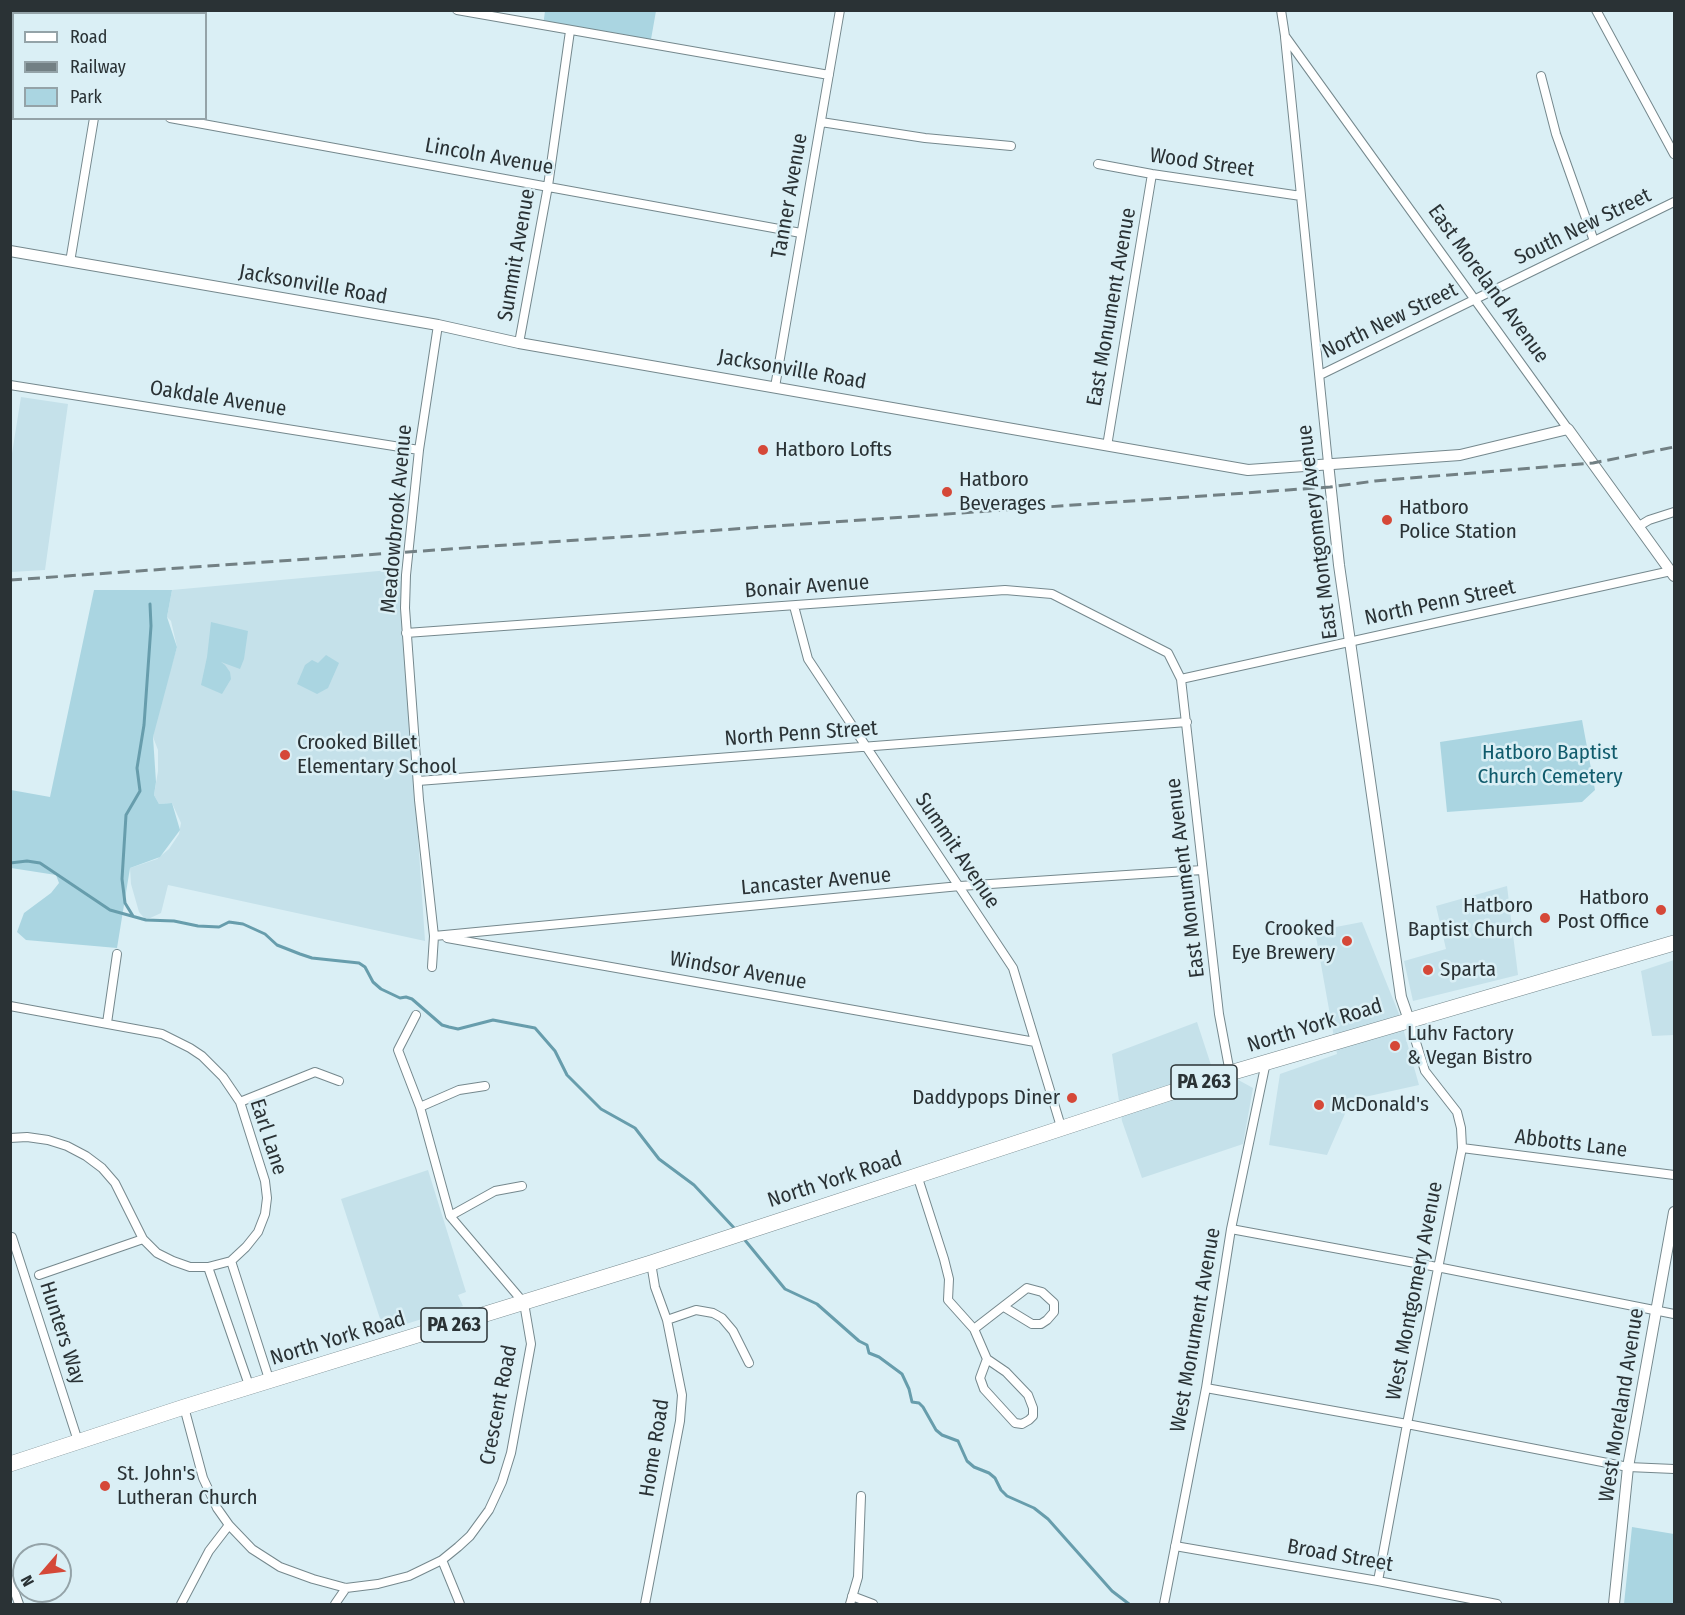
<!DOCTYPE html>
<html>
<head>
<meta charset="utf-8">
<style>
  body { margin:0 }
  #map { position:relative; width:1685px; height:1615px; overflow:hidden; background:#daeff5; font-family:"Fira Sans Condensed",sans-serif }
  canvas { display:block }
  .frame { position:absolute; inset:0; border:12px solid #2a3235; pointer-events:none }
  .legend { position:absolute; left:12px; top:12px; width:195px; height:108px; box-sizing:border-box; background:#daeff5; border:2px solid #94a3a8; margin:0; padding:8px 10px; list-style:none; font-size:18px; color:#2a3235 }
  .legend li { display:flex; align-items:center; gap:12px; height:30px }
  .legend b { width:30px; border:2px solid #94a3a8 }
  .north { position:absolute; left:12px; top:1543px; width:60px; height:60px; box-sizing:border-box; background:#daeff5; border:2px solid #94a3a8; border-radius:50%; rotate:242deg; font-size:16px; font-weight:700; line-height:24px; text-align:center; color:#2a3235 }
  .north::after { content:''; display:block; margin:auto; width:21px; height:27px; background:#d54838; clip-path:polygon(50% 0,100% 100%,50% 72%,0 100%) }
</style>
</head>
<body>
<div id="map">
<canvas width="1685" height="1615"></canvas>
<div class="frame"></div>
<ul class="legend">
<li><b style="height:8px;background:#fff"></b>Road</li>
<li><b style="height:8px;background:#728084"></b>Railway</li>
<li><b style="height:16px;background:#aad5e1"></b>Park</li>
</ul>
<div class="north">N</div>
</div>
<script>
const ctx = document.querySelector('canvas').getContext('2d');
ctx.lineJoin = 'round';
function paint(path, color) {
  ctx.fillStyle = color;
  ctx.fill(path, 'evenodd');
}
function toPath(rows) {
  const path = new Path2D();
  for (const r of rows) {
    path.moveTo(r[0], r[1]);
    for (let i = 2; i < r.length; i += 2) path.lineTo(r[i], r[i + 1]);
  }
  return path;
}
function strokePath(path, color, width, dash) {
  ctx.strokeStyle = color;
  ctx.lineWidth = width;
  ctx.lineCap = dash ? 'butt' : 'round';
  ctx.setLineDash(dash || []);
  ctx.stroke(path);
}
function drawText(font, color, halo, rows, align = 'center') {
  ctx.font = font + ' "Fira Sans Condensed",sans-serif';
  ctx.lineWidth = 5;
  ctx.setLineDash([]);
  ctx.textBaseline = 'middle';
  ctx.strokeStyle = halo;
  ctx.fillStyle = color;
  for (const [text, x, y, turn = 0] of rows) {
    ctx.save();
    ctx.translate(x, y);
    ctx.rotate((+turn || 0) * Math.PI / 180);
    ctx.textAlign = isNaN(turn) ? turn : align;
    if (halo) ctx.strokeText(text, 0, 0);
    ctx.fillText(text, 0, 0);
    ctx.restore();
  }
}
const built = toPath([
  [21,397,68,404,45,570,11,572,10,466],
  [400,569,425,941,168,885,161,913,146,920,139,912,131,884,130,868,157,859,169,849,179,834,181,823,172,803,159,804,154,795,158,771,158,750,153,737,155,721,177,647,171,621,167,617,172,590],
  [1507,886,1518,975,1413,1001,1404,961,1446,949,1436,906],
  [1362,922,1399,1014,1419,1085,1351,1100,1327,1155,1269,1145,1280,1074,1337,1054,1315,931],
  [1674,960,1674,1035,1652,1036,1641,971],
  [1197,1022,1211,1065,1253,1088,1243,1144,1142,1178,1122,1121,1112,1054],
  [428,1170,466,1292,458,1295,463,1306,384,1331,341,1199]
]);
const green = toPath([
  [545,11,656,11,650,45,543,26],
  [94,590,172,590,167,617,177,647,153,737,156,782,154,795,159,804,172,803,180,830,160,857,130,868,117,948,26,940,17,932,24,913,51,893,59,883,56,875,11,868,11,790,50,797],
  [211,622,248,631,244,659,240,669,221,662,225,665,230,672,231,679,222,694,201,685,207,657],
  [326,655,339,663,328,688,317,694,297,684,305,665,312,660,318,663],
  [1582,720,1595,790,1582,802,1447,812,1440,742],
  [1632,1527,1674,1534,1674,1604,1624,1604]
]);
const stream = toPath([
  [10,863,27,861,40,863,110,910,146,920,174,921,198,926,219,927,229,922,243,924,265,934,277,945,300,954,312,958,359,963,365,967,373,982,381,989,400,998,406,997,412,999,442,1025,449,1027,458,1029,493,1020,535,1028,555,1051,567,1075,601,1109,635,1128,659,1159,694,1185,736,1230],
  [133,916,125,903,122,879,126,815,140,791,137,768,144,725,151,626,150,604],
  [744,1239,785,1289,817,1304,859,1341,867,1345,869,1353,879,1357,902,1374,909,1389,912,1402,919,1403,923,1407,936,1430,942,1435,958,1441,967,1461,974,1467,989,1473,995,1478,1001,1490,1007,1496,1034,1508,1048,1519,1112,1591,1129,1604]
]);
const street = toPath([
  [457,10,829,75],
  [1281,10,1285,36,1568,429],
  [1596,10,1674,154],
  [113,14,114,10],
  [1285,37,1328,463],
  [1541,76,1556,134,1594,241],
  [10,90,14,91],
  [170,118,801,233],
  [821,122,925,138,1011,146],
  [1098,164,1152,174,1301,196],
  [70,262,94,118],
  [519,343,548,186,570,31],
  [1320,375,1674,202],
  [10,385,419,450],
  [775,387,840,10],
  [1107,446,1152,174],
  [1639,526,1649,520,1674,512],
  [794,606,808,659,1013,968,1062,1130],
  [406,633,1005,590,1052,594,1168,653,1181,679,1219,1014,1230,1073],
  [1181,679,1671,571],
  [418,781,1187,722],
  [434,936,960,886,1202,870],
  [447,938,1035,1042],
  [432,967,434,936,419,800,405,608,406,575,419,450,438,325],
  [10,1006,162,1034,190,1048,202,1056,223,1077,240,1102,265,1181,267,1198,265,1214,258,1232,246,1247,231,1261,208,1267,190,1267,173,1261,157,1253,143,1239,115,1183,102,1168,86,1156,67,1146,48,1140,27,1137,10,1138],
  [107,1023,117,954],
  [240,1102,315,1072,339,1081],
  [420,1107,459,1090,485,1086],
  [1462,1148,1674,1175],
  [917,1175,944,1259,949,1279,948,1300,974,1329,987,1359,1006,1372,1028,1395,1033,1408,1033,1416,1029,1420,1022,1424,1015,1423,984,1389,980,1378,987,1359],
  [450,1216,495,1191,522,1186],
  [1231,1229,1437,1267,1674,1314],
  [12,1237,78,1441],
  [231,1261,270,1382],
  [208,1267,250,1388],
  [39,1275,143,1239],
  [667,1320,696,1310,713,1313,722,1318,733,1331,749,1363],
  [974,1329,1027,1288,1042,1292,1054,1303,1054,1312,1047,1320,1041,1324,1032,1324,1004,1307],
  [1206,1388,1407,1424,1628,1467,1674,1469],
  [184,1407,203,1478,217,1508,229,1525,252,1549,280,1567,313,1579,346,1588,378,1584,409,1576,442,1560,458,1547,470,1536,489,1510,502,1482,511,1453,531,1344,524,1303,450,1216,420,1107,398,1050,416,1015],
  [1175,1546,1378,1581,1497,1604],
  [442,1560,460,1604],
  [10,1579,19,1604],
  [1378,1581,1407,1424,1462,1148,1461,1128,1457,1112,1425,1071,1409,1020],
  [852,1596,873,1604],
  [181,1604,209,1551,229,1525],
  [335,1604,346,1588],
  [645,1604,680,1421,682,1395,667,1320,655,1287,651,1263],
  [850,1604,858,1577,861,1496],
  [1164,1604,1206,1388,1231,1229,1266,1062]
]);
const secondary = toPath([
  [10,251,438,325,519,343,1248,470,1460,455,1568,429,1674,576],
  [1328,463,1339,565,1401,997,1409,1020],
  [1614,1604,1628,1467,1674,1212]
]);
const highway = toPath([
  [10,1464,184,1407,651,1263,1230,1073,1674,943]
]);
const rail = toPath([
  [10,580,1330,487,1375,481,1593,463,1674,447]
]);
const markers = [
  [763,450,6,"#d54838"],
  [947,492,6,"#d54838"],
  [1387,520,6,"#d54838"],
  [285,755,6,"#d54838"],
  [1661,910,6,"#d54838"],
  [1545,918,6,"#d54838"],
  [1347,941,6,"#d54838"],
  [1428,970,6,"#d54838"],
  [1395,1046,6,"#d54838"],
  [1072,1098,6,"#d54838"],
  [1319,1105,6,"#d54838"],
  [105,1486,6,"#d54838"]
];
const shields = [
  [1204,1082,66],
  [454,1325,66]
];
const shieldNames = [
  ["PA 263",1204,1082],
  ["PA 263",454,1325]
];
const streetNames = [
  ["Lincoln Avenue",489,157,10],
  ["Wood Street",1202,163,8],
  ["Tanner Avenue",790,196,-80],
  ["South New Street",1583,227,-26],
  ["Summit Avenue",517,255,-80],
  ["East Moreland Avenue",1488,284,54],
  ["Jacksonville Road",313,285,10],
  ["East Monument Avenue",1112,307,-80],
  ["North New Street",1390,321,-26],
  ["Jacksonville Road",792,370,10],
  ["Oakdale Avenue",218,399,9],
  ["Meadowbrook Avenue",397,519,-85],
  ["East Montgomery Avenue",1318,532,-97],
  ["Bonair Avenue",807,587,-4],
  ["North Penn Street",1440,603,-12],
  ["North Penn Street",801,734,-4],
  ["Summit Avenue",957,851,56],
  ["East Monument Avenue",1186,878,-97],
  ["Lancaster Avenue",816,882,-5],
  ["Windsor Avenue",738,971,10],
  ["North York Road",1315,1026,-17],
  ["Earl Lane",268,1137,72],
  ["Abbotts Lane",1571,1144,7],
  ["North York Road",835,1180,-18],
  ["West Montgomery Avenue",1415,1291,-79],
  ["West Monument Avenue",1196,1330,-80],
  ["Hunters Way",62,1333,72],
  ["North York Road",338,1339,-17],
  ["Crescent Road",499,1405,-79],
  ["West Moreland Avenue",1622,1405,-81],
  ["Home Road",655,1448,-81],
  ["Broad Street",1340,1556,10]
];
const poiNames = [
  ["Hatboro Lofts",775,450],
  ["Hatboro",959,480],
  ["Beverages",959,504],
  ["Hatboro",1399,508],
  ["Police Station",1399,532],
  ["Crooked Billet",297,743],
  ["Elementary School",297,767],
  ["Hatboro",1649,898,"right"],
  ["Post Office",1649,922,"right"],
  ["Hatboro",1533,906,"right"],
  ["Baptist Church",1533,930,"right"],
  ["Crooked",1335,929,"right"],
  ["Eye Brewery",1335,953,"right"],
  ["Sparta",1440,970],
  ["Luhv Factory",1407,1034],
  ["& Vegan Bistro",1407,1058],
  ["Daddypops Diner",1060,1098,"right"],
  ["McDonald's",1331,1105],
  ["St. John's",117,1474],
  ["Lutheran Church",117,1498]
];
const parkNames = [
  ["Hatboro Baptist",1550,753],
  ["Church Cemetery",1550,777]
];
paint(built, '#c5e1ea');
paint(green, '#aad5e1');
strokePath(stream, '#679dac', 3);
strokePath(street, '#75888d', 10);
strokePath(secondary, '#75888d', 12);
strokePath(highway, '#75888d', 16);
strokePath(street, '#fff', 8);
strokePath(secondary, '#fff', 10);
strokePath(highway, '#fff', 15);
strokePath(rail, '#728084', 3, [12, 6]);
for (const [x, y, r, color] of markers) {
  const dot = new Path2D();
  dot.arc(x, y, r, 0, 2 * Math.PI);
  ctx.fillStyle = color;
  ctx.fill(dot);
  strokePath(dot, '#daeff5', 2);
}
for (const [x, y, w] of shields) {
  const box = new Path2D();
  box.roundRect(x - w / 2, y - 17, w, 34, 4.5);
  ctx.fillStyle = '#daeff5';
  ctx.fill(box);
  strokePath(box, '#2a3235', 1.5);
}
drawText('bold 20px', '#2a3235', null, shieldNames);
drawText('21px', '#2a3235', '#daeff5', streetNames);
drawText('21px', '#2a3235', '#daeff5', poiNames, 'left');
drawText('21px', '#105b6c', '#daeff5', parkNames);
</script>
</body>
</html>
